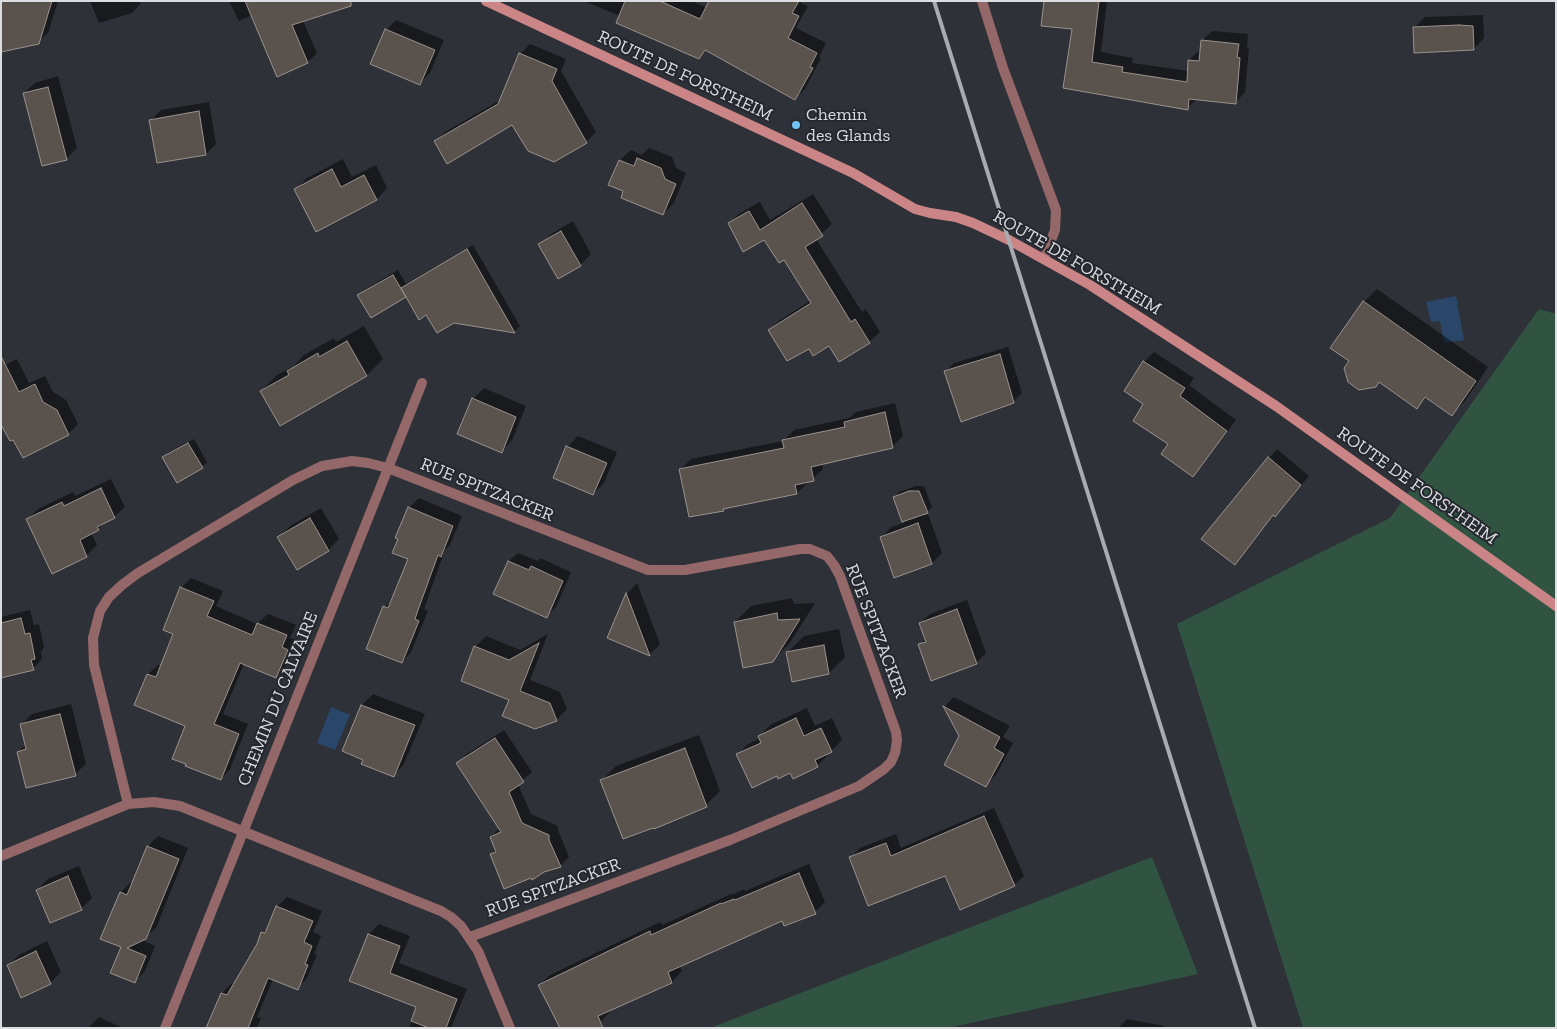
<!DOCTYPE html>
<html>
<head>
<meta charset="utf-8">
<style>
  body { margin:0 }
  #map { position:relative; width:1557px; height:1029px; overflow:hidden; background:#2e3138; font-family:"Zilla Slab",serif }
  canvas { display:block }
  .frame { position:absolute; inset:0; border:2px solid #dbdde1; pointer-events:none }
</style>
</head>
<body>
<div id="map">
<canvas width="1557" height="1029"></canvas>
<div class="frame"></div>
</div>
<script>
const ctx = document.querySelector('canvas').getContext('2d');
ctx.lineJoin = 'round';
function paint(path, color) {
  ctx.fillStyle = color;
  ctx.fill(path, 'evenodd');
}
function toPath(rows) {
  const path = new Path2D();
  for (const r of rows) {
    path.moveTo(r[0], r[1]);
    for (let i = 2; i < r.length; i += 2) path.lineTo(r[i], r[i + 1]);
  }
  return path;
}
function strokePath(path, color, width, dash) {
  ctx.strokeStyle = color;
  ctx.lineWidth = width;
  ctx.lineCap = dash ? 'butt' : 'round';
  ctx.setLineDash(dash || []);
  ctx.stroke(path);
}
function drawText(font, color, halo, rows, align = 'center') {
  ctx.font = font + ' "Zilla Slab",serif';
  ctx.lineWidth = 4;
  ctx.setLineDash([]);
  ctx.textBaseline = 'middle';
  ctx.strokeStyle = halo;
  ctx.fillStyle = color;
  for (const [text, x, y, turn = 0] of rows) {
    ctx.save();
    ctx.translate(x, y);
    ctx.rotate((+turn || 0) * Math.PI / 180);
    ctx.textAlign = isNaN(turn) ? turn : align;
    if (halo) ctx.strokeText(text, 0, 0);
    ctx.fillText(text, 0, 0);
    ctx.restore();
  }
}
const green = toPath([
  [1539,309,1556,314,1556,1028,1303,1028,1177,624,1390,518],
  [1152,857,1198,974,947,1028,710,1028]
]);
const water = toPath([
  [1456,296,1464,340,1444,343,1440,321,1431,322,1426,302],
  [331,707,350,715,335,750,317,743]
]);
const shadow = toPath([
  [3,1,58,1,48,33,38,42],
  [90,1,140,1,141,3,132,13,99,23],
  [229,1,332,1,303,21,317,53,308,62,252,15,239,21],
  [584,1,692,1,707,8,711,1,802,1,801,3,808,6,796,28,826,43,819,57,821,58,805,89,795,98,706,50,699,57,620,16],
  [1045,1,1107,1,1101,52,1133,58,1132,63,1189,71,1189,60,1199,51,1201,51,1202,41,1212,31,1248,34,1247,48,1249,48,1245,92,1236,102,1197,99,1187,108,1065,87,1073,28],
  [1483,15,1484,38,1474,49,1414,28,1425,17],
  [396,20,444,40,430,73,419,84,386,30],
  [530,44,566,59,561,71,596,132,586,142,513,123,435,142,445,132,502,99,520,54],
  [58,76,77,148,66,159,24,93,35,83],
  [209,102,216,144,206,154,151,120,161,110],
  [649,148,672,157,676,168,686,173,674,203,663,214,620,160,631,150,642,155],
  [343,159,352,177,376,165,387,188,377,199,296,189,307,178],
  [813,194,832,224,816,239,862,312,866,309,880,332,869,342,809,347,769,330,780,320,810,301,785,259,765,238,729,223,740,213,760,202,770,220],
  [573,221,591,254,580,265,558,277,540,245,551,234],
  [473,245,520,326,515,331,454,322,427,314,406,295,405,296,359,295,364,290,398,270,406,284],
  [1377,289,1488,367,1465,401,1452,414,1427,397,1417,407,1351,361,1364,302],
  [364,326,383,359,367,375,261,391,277,375,294,366,304,355,334,338,336,342],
  [1008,347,1022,393,1014,401,962,420,946,371,954,363],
  [1154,352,1194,378,1189,385,1236,420,1202,465,1192,475,1145,404,1144,362],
  [17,359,29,383,45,376,53,392,66,400,78,424,68,434,23,456,14,438,1,428,1,367],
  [484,388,526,406,512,440,502,451,473,399],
  [895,403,903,436,892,447,822,463,823,469,797,493,690,516,681,469,691,459,783,441,794,430,849,418,856,412],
  [578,436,617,452,604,483,593,494,567,447],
  [194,439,207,462,202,467,164,457,169,452],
  [1277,449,1309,476,1283,507,1274,514,1243,555,1235,563,1269,458],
  [111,479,125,507,114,517,107,521,98,529,91,533,97,545,87,555,52,572,28,519,38,509,73,492,75,496],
  [916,486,924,486,932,507,923,516,928,514,942,553,932,563,881,538,891,527,904,523,894,497,899,492],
  [419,498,462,516,450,545,445,550,424,609,428,611,411,652,402,662,385,607,393,599,409,558,409,508],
  [321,508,339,539,328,550,279,537,290,526],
  [518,553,538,561,540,558,571,572,556,607,547,616,495,593,509,561],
  [191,578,223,591,216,606,257,624,268,614,296,625,290,638,297,640,286,667,276,677,244,664,223,714,248,724,230,769,221,779,187,725,135,704,148,674,158,665,162,666,175,633,181,588],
  [637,583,660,644,650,654,609,637,627,594],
  [792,598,794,604,815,603,789,644,772,661,735,622,751,606],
  [967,600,986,653,976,663,919,645,926,639,920,623,930,614],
  [30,610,34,625,39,624,44,648,41,652,42,659,33,669,1,666,1,617],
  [839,629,845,657,829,673,788,652,804,636],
  [548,634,530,680,560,692,567,709,556,720,511,699,475,647,486,636,520,650],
  [373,694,425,714,404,764,394,775,365,759,344,751,362,705],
  [954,697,1010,726,1003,737,1013,743,996,775,985,785,945,706],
  [71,704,86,764,75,774,18,752,26,744,21,725,32,714],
  [807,708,815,726,832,718,842,740,831,751,827,753,828,755,817,766,777,774,737,755,748,744,761,738,760,736,770,725],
  [504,730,532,772,518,784,531,814,558,826,558,830,569,857,560,866,491,854,496,849,491,837,500,828,458,763,467,754],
  [699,735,720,791,706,805,602,780,616,766],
  [994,808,1024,876,1014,885,850,858,860,848,896,834,901,848],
  [158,836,188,848,156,928,142,940,155,946,145,971,135,981,123,947,102,938,121,892,131,882,133,883,148,846],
  [809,864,825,902,815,912,783,919,679,965,682,971,672,982,609,1010,610,1012,600,1022,539,985,550,975,660,922,662,925,731,894,732,895,744,889,745,891],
  [79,866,92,898,81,909,37,890,48,879],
  [287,897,322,911,313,932,321,936,314,954,317,955,307,978,297,988,273,979,257,1017,261,1018,257,1028,206,1028,222,993,232,983,235,985,258,944,263,933,269,926,277,907],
  [379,924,410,936,399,963,467,989,451,1028,409,1028,418,1007,351,981,369,934],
  [47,941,61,972,50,983,22,996,8,965,19,955],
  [99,1017,123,1028,88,1028],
  [1127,1019,1164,1026,1164,1028,1118,1028]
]);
const building = toPath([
  [1,1,52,1,39,44,1,52,1,1],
  [245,1,351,1,351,6,292,25,308,63,277,77,245,1],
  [625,1,660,1,700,19,709,1,799,1,792,13,799,16,788,38,817,53,810,67,813,68,795,100,705,50,699,59,616,23,625,1],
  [1044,1,1099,1,1092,62,1123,67,1122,72,1187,82,1188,60,1199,61,1201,40,1239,44,1237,57,1240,58,1236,104,1189,99,1188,110,1063,88,1072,29,1041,26,1044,1],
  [1459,25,1473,26,1474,50,1414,53,1413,27,1459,25],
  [385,29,435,50,420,85,370,64,385,29],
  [519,53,557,69,552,81,587,143,554,162,528,151,512,125,447,164,434,141,498,104,519,53],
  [48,87,67,160,42,166,23,93,48,87],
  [199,111,206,155,157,163,149,120,199,111],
  [637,158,661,168,665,179,676,184,663,215,621,198,623,191,608,185,619,160,634,166,637,158],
  [332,169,341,187,364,175,377,200,316,232,294,189,332,169],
  [802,203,823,236,805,247,851,322,855,319,870,343,839,362,829,346,813,356,809,349,787,361,768,330,811,303,784,260,779,263,764,240,743,252,728,223,749,211,760,230,802,203],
  [561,231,581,266,558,279,538,244,561,231],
  [467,249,515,333,454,323,437,333,426,315,419,320,401,288,467,249],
  [393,275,406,297,371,318,357,295,393,275],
  [1363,301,1476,381,1452,416,1425,397,1417,409,1379,382,1376,387,1359,390,1348,382,1344,368,1349,361,1330,348,1363,301],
  [347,341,367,376,280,426,260,391,289,375,287,371,318,353,319,357,347,341],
  [1000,354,1014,403,961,422,944,371,1000,354],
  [1,356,19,392,35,384,43,402,57,410,69,435,23,458,13,440,10,441,1,425,1,356],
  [1143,361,1185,388,1180,396,1227,431,1193,477,1161,454,1168,444,1133,421,1143,404,1124,391,1143,361],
  [472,398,516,417,502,453,457,434,472,398],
  [885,412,893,448,811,467,814,481,795,485,797,494,723,509,724,511,689,517,679,469,784,448,782,440,845,427,844,422,885,412],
  [188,443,203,468,177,483,162,457,188,443],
  [566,446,607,463,593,495,553,478,566,446],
  [1268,457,1301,485,1275,517,1273,515,1235,565,1201,539,1268,457],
  [101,488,115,518,97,527,99,530,80,540,87,557,52,574,26,519,62,502,64,506,101,488],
  [909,491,919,491,928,513,902,522,893,497,909,491],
  [408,507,453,526,441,557,438,555,418,610,415,619,419,621,402,663,366,649,383,606,388,608,408,559,392,553,398,539,395,538,408,507],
  [310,518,329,551,297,570,277,537,310,518],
  [918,523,932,564,894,578,880,537,918,523],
  [508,561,529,570,531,566,563,581,547,618,493,594,508,561],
  [180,587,214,601,207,616,252,635,257,623,287,635,282,647,288,650,276,678,240,663,214,724,239,734,221,780,185,766,186,764,172,759,185,726,134,705,147,674,156,677,173,634,163,630,180,587],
  [626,593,650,656,607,638,626,593],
  [957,609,977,664,931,681,918,644,926,642,919,623,957,609],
  [777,613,778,620,800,619,773,662,743,668,734,622,777,613],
  [21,618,25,634,30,633,35,659,31,660,34,670,1,678,1,623,21,618],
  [539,643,520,691,550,703,557,721,535,729,502,716,509,700,461,681,474,646,509,660,539,643],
  [824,645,829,674,792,682,786,652,824,645],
  [361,705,415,725,394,777,361,764,363,760,342,751,361,705],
  [943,706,1000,737,994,748,1004,754,986,787,944,765,959,736,943,706],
  [60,714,76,776,26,788,17,752,26,749,20,724,60,714],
  [796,718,804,736,821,728,832,752,815,760,818,767,793,779,790,773,778,779,777,776,752,788,736,754,761,743,758,736,796,718],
  [495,738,524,782,509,792,522,823,549,835,549,840,561,867,544,872,532,880,531,878,504,889,490,854,496,852,490,837,501,832,456,763,495,738],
  [685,748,707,807,654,829,653,828,623,839,600,780,685,748],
  [984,816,1015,886,960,910,945,876,868,906,849,857,886,843,891,856,984,816],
  [147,846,179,859,146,939,127,948,146,956,135,983,110,973,121,947,100,939,120,892,127,895,147,846],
  [799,873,816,914,784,926,782,921,668,972,672,983,598,1016,603,1028,560,1028,538,985,650,931,651,935,721,903,721,904,734,899,735,900,799,873],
  [68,876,82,910,50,923,36,890,68,876],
  [276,906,313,921,304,942,312,946,305,964,308,965,298,990,268,978,248,1028,206,1028,221,993,227,995,257,944,261,932,265,933,276,906],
  [368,934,400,946,390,973,457,999,446,1028,429,1028,411,1021,416,1007,349,981,368,934],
  [36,951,51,984,21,998,7,965,36,951]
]);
const street = toPath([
  [982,1,1003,68,1056,210,1055,230,1044,259],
  [128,804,94,665,93,638,100,611,109,597,122,585,138,573,293,480,322,466,352,461,368,463,388,468,648,570,685,570,800,549,810,549,827,556,834,565,840,576,896,732,897,741,895,753,891,762,884,769,859,786,730,840,470,937],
  [1,856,128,804,154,802,180,806,416,901,441,911,451,917,461,926,478,951,510,1028],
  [165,1028,422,383]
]);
const secondary = toPath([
  [486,1,853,173,915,209,930,213,956,217,973,223,1009,240,1090,285,1276,406,1556,606]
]);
const rail = toPath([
  [934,1,1255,1028]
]);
const markers = [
  [796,125,5,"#72c1f5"]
];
const streetNames = [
  ["ROUTE DE FORSTHEIM",685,76,25],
  ["ROUTE DE FORSTHEIM",1077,263,30],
  ["ROUTE DE FORSTHEIM",1417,486,35],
  ["RUE SPITZACKER",487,490,22],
  ["RUE SPITZACKER",876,631,69],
  ["CHEMIN DU CALVAIRE",278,699,-68],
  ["RUE SPITZACKER",553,888,-20]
];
const poiNames = [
  ["Chemin",806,115],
  ["des Glands",806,136]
];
paint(green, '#305441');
paint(water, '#2a4769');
paint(shadow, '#0007');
paint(building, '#59524d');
strokePath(building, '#9b928d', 1);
strokePath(street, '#946868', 10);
strokePath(secondary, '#cb8586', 10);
strokePath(rail, '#a9abb0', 4);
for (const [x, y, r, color] of markers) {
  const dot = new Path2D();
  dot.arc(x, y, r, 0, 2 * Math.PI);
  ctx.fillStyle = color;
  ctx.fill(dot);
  strokePath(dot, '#25282e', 2);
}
drawText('18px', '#dbdde1', '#25282e', streetNames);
drawText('18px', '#dbdde1', '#25282e', poiNames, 'left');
</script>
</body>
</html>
